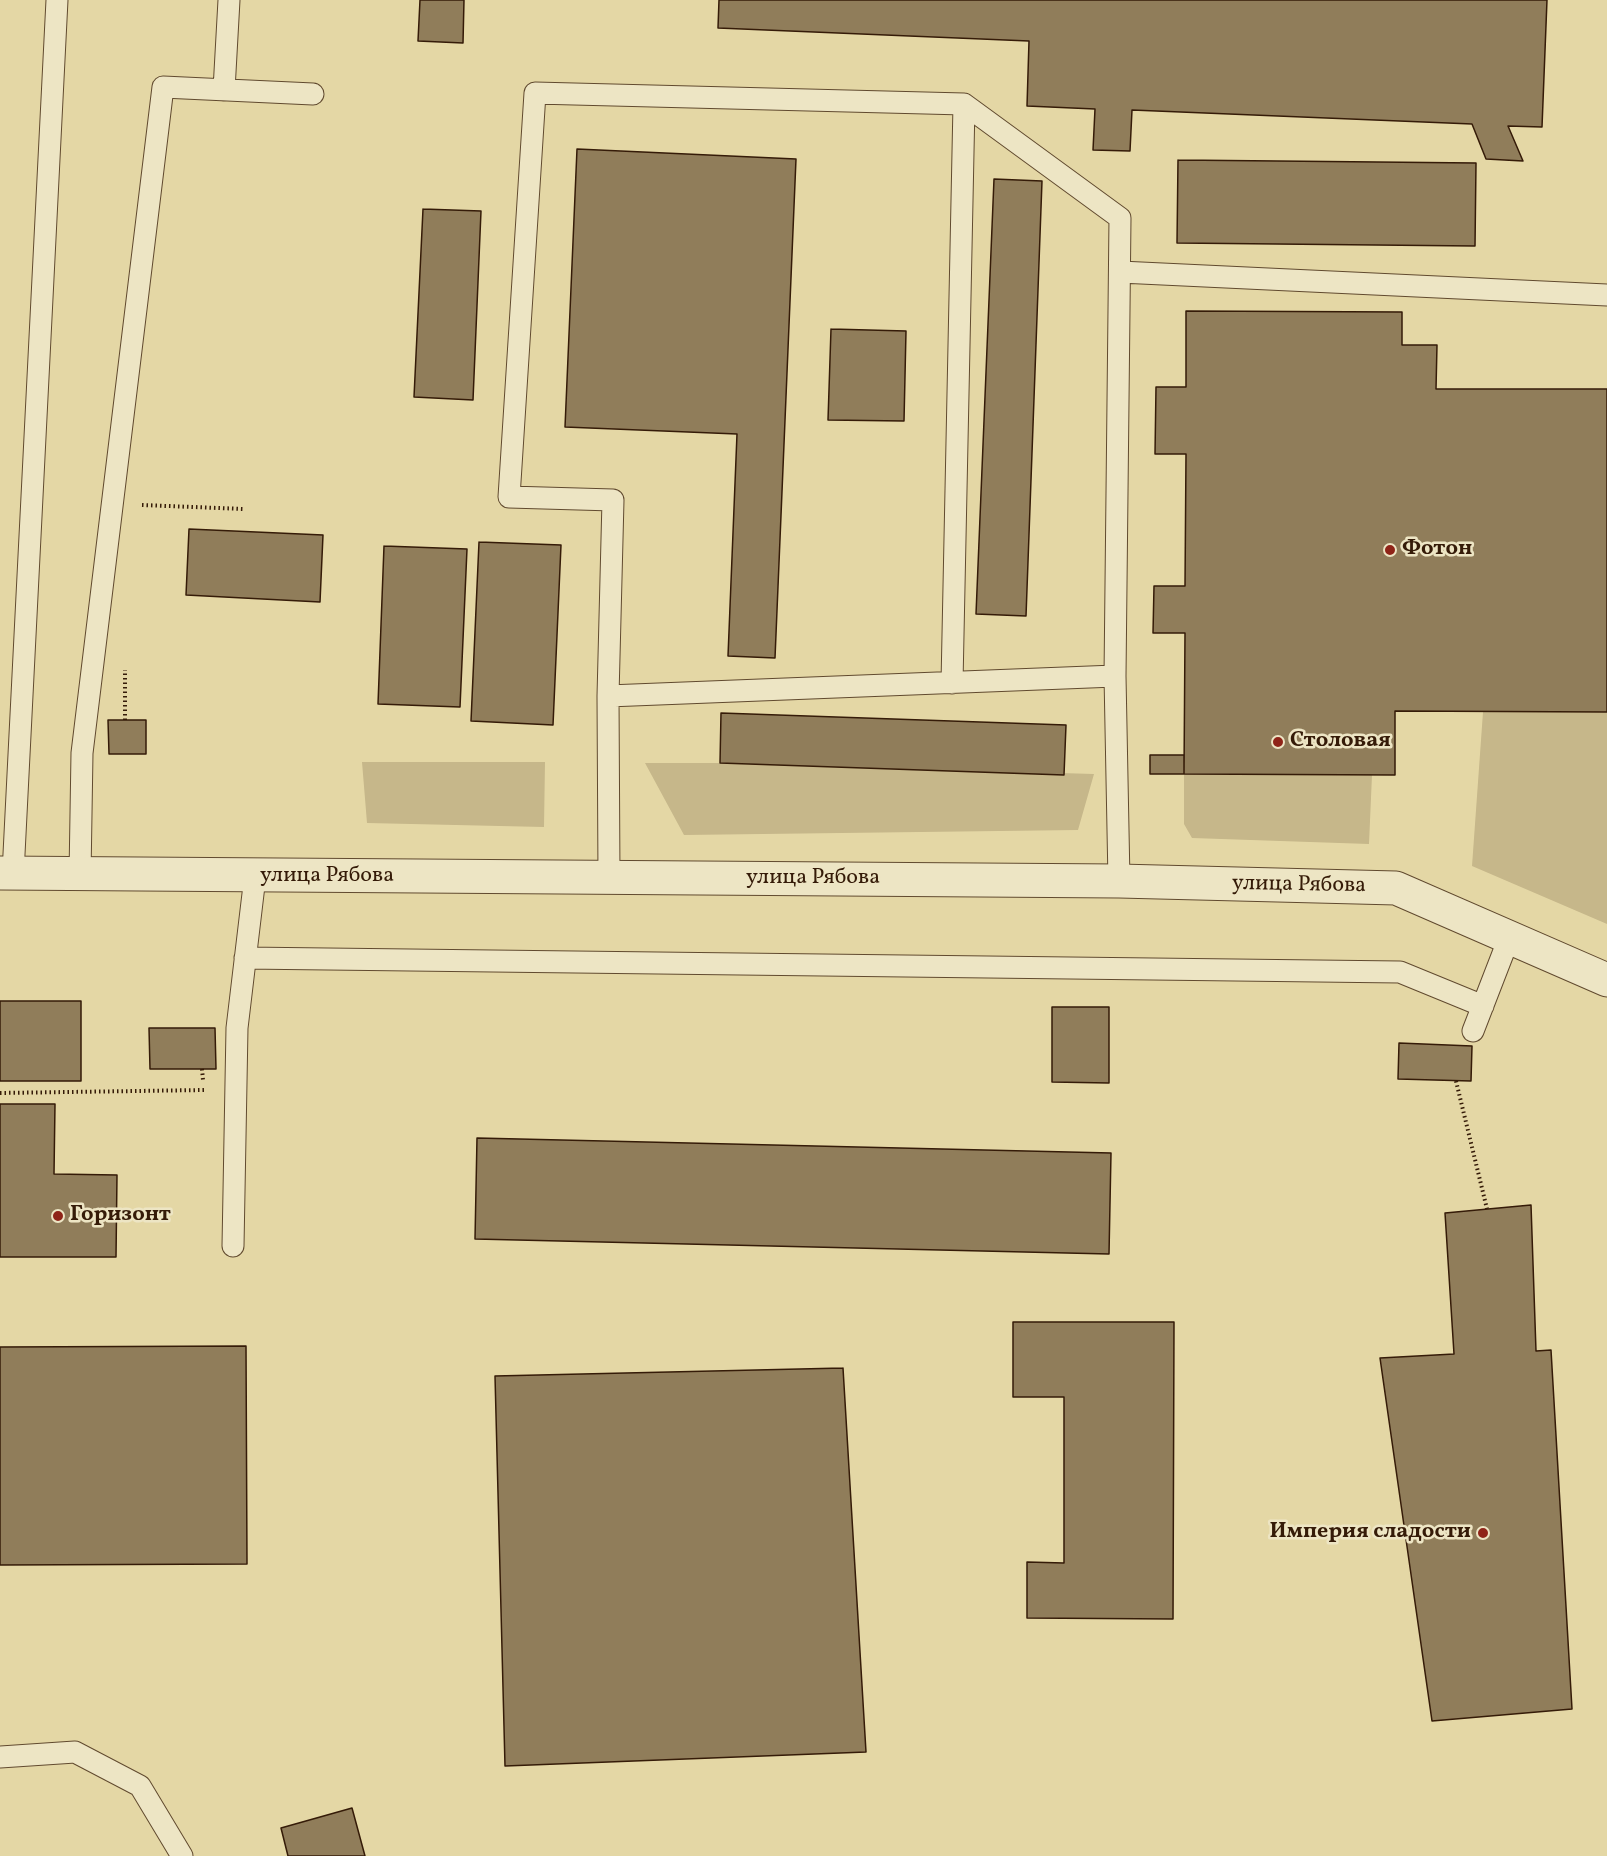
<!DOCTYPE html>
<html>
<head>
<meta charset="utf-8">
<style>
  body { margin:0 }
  canvas { display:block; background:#e4d7a5 }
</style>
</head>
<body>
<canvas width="1607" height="1856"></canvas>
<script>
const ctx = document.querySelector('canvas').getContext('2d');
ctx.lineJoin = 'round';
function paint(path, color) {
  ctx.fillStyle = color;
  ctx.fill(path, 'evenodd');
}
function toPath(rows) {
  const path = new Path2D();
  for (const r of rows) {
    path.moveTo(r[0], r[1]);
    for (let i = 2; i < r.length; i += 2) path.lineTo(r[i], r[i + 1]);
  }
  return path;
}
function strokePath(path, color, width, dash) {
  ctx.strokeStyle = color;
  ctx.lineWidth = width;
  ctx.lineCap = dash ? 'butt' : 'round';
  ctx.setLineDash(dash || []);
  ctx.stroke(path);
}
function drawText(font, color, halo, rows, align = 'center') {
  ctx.font = font + ' Vollkorn,serif';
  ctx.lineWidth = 5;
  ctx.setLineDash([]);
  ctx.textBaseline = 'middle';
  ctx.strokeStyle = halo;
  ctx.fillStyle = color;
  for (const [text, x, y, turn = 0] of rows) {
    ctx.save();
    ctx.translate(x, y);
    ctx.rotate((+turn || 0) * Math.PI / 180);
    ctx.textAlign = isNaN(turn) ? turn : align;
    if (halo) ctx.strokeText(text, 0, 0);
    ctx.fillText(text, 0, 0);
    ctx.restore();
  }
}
const green = toPath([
  [1483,712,1607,712,1607,924,1472,866],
  [362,762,545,762,544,827,367,823],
  [645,763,720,763,1094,774,1078,830,684,835],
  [1184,774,1372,775,1369,844,1192,838,1184,824]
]);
const building = toPath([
  [420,0,464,0,463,43,418,41,420,0],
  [719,0,1547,0,1542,127,1508,126,1523,161,1486,159,1472,124,1132,110,1130,151,1093,150,1095,109,1027,106,1029,41,718,28,719,0],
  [577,149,796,159,775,658,728,656,737,434,565,427,577,149],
  [1178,160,1476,163,1475,246,1177,243,1178,160],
  [994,179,1042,181,1026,616,976,614,994,179],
  [423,209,481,211,473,400,414,397,423,209],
  [1186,311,1402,312,1402,345,1437,345,1436,389,1607,389,1607,712,1395,711,1395,775,1184,774,1185,633,1153,633,1154,586,1185,586,1186,454,1155,454,1156,387,1186,387,1186,311],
  [831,329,906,331,904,421,828,420,831,329],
  [189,529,323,535,320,602,186,595,189,529],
  [479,542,561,545,553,725,471,721,479,542],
  [384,546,467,549,460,707,378,704,384,546],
  [721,713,1066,725,1064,775,720,763,721,713],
  [108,720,146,720,146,754,109,754,108,720],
  [1150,755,1184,755,1184,774,1150,774,1150,755],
  [0,1001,81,1001,81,1081,0,1081,0,1001],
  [1052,1007,1109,1007,1109,1083,1052,1082,1052,1007],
  [149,1028,215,1028,216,1069,150,1069,149,1028],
  [1399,1043,1472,1046,1471,1081,1398,1079,1399,1043],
  [0,1104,55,1104,54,1174,117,1175,116,1257,0,1257,0,1104],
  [477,1138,1111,1153,1109,1254,475,1239,477,1138],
  [1531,1205,1536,1351,1551,1350,1572,1709,1432,1721,1380,1358,1454,1354,1445,1213,1531,1205],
  [1013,1322,1174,1322,1173,1619,1027,1618,1027,1562,1064,1563,1064,1397,1013,1397,1013,1322],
  [246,1346,247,1564,0,1565,0,1347,246,1346],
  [843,1368,866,1752,505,1766,495,1376,843,1368],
  [352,1808,365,1856,288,1856,281,1828,352,1808]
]);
const path = toPath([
  [142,505,244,509],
  [125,720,125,670],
  [202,1069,203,1080],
  [1456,1081,1487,1209],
  [0,1093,204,1090,203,1088]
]);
const service = toPath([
  [224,90,229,0],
  [1120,272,1607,295],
  [1115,676,608,696,613,500,509,497,535,93,964,104,1120,218,1115,676,1119,881],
  [952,683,964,104],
  [608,696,609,878],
  [13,874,57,0],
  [80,875,82,753,163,87,313,94],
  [245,958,1400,972,1483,1006],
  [1473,1031,1509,938],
  [233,1246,237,1028,255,877],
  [0,1757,75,1752,140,1786,182,1856]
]);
const tertiary = toPath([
  [0,873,1119,881,1396,888,1607,980]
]);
const markers = [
  [1390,550,6,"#8f2418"],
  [1278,742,6,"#8f2418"],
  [58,1216,6,"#8f2418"],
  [1483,1533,6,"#8f2418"]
];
const poiNames = [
  ["Фотон",1402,550],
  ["Столовая",1290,742],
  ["Горизонт",70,1216],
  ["Империя сладости",1471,1533,"right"]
];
const streetNames = [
  ["улица Рябова",327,877],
  ["улица Рябова",813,879],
  ["улица Рябова",1299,886,1]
];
paint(green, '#c6b78a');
paint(building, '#907d5a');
strokePath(building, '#351b08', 1.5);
strokePath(service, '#614a2f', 23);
strokePath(tertiary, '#614a2f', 35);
strokePath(path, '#351b08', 4, [1.5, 3]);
strokePath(service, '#ede5c4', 21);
strokePath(tertiary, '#ede5c4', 33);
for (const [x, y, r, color] of markers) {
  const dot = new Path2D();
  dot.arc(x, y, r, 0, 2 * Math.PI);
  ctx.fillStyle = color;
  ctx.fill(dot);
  strokePath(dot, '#ede5c4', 2);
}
drawText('bold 22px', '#351b08', '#ede5c4', poiNames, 'left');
drawText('22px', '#351b08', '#ede5c4', streetNames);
</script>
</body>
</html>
